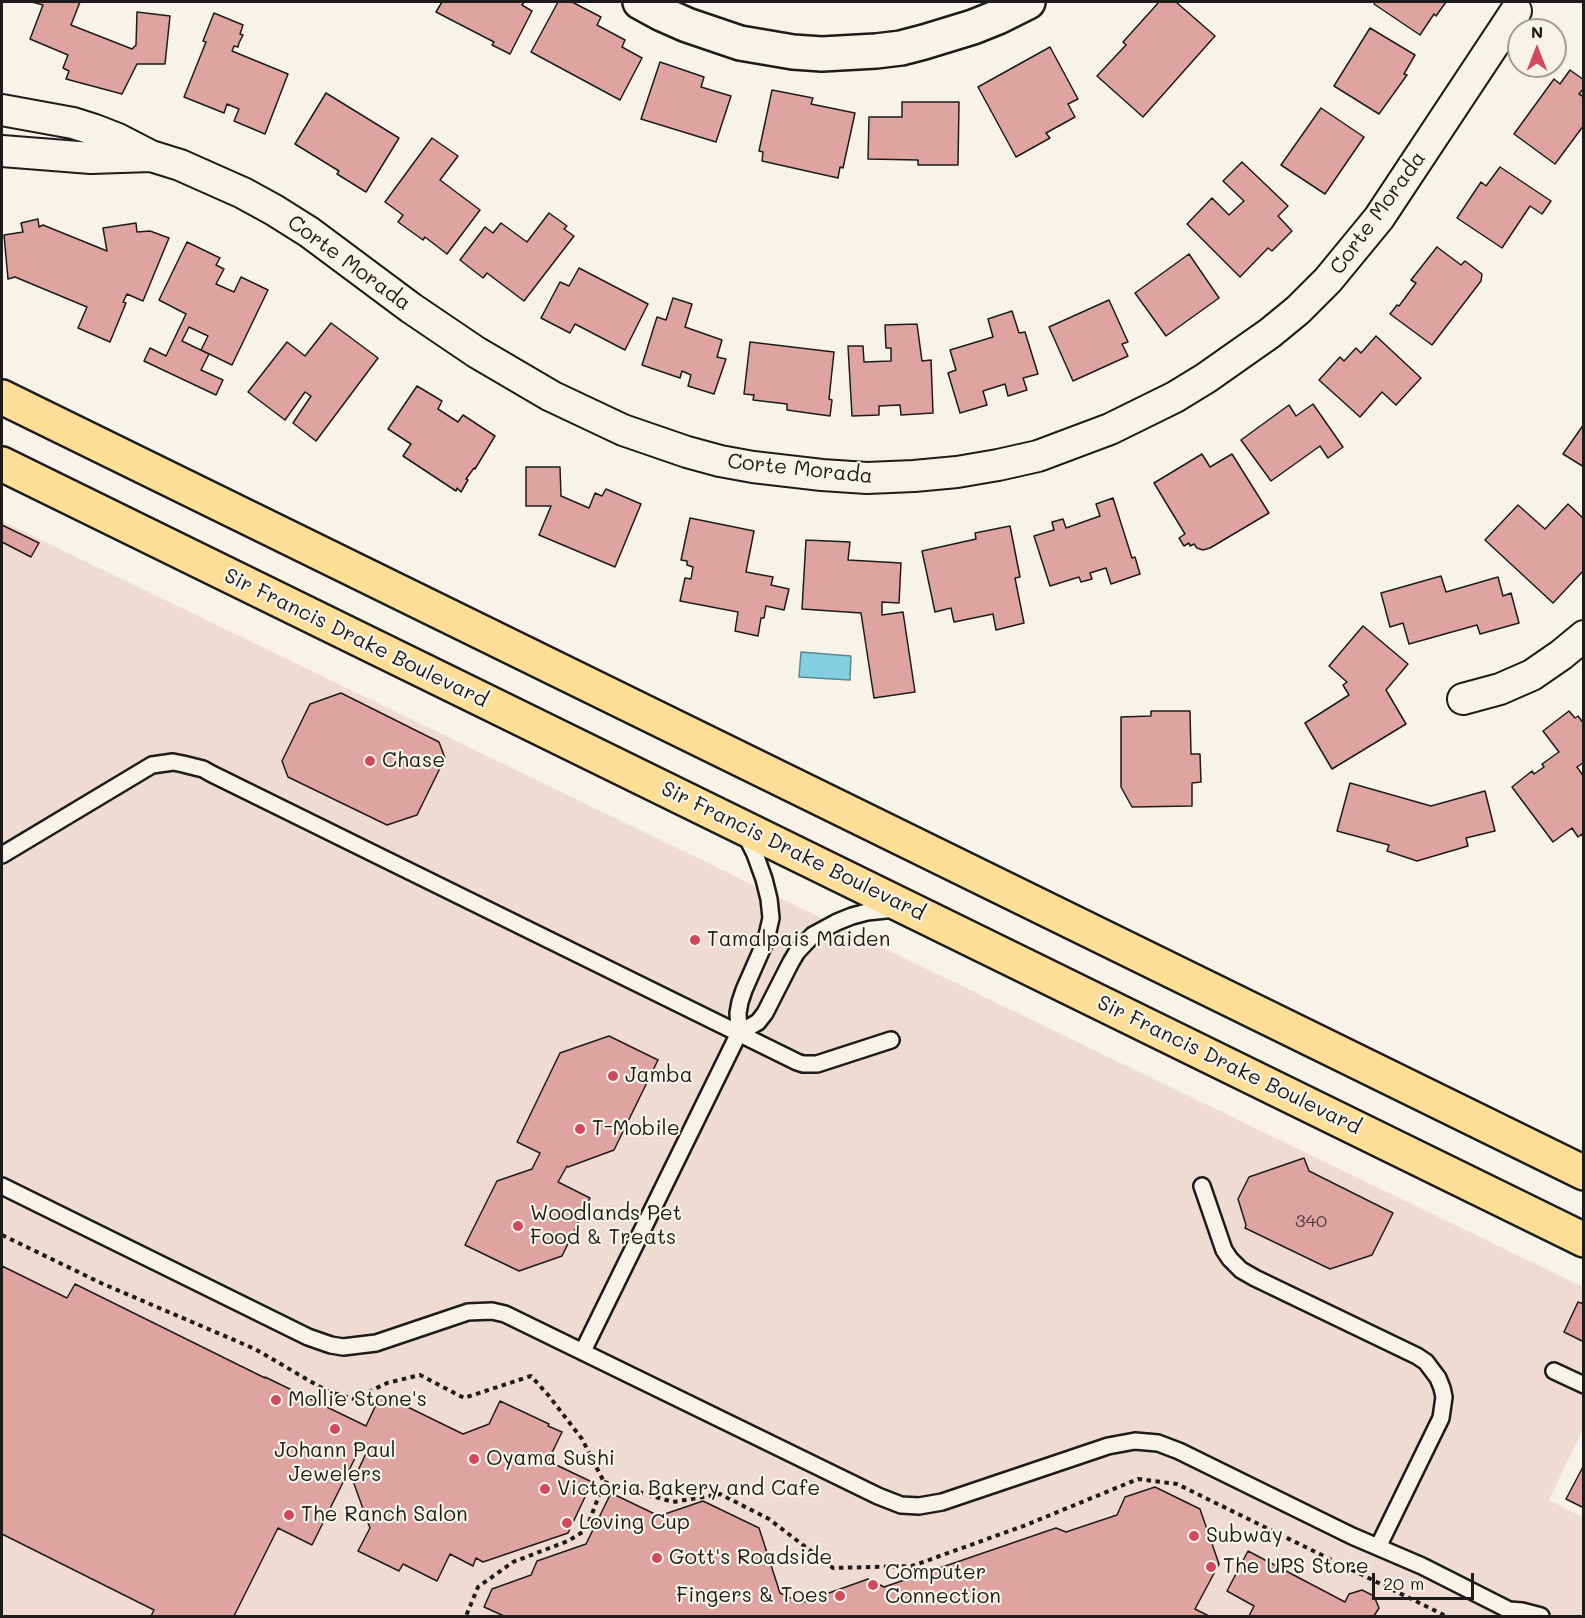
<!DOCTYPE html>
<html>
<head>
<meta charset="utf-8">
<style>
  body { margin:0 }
  #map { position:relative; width:1585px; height:1618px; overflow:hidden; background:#f7f3e8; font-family:Mali,sans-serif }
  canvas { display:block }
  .frame { position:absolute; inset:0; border:3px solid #1c1c1c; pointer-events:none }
  .north { position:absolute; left:1507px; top:18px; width:60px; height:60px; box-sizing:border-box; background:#f7f3e8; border:2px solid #9f9d96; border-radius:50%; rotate:0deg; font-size:16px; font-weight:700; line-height:24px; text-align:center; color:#1c1c1c }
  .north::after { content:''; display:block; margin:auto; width:21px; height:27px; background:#d1495b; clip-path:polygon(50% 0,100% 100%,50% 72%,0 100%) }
  .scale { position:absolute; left:1372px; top:1573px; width:102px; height:27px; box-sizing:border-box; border:3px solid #1c1c1c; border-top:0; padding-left:8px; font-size:18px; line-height:21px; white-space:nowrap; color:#1c1c1c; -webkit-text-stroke:4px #f7f3e8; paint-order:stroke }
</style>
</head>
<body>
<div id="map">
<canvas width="1585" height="1618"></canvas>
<div class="frame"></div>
<div class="north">N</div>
<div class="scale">20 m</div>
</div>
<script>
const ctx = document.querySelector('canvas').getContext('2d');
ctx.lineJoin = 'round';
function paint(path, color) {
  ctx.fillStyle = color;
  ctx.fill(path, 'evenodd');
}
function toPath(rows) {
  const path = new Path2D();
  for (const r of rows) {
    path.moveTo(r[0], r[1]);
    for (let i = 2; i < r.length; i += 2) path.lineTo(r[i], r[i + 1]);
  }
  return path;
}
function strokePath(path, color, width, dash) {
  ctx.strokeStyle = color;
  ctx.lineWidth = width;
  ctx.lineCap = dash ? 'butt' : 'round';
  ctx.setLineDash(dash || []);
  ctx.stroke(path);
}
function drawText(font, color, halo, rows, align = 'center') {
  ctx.font = font + ' Mali,sans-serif';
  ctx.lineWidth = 4.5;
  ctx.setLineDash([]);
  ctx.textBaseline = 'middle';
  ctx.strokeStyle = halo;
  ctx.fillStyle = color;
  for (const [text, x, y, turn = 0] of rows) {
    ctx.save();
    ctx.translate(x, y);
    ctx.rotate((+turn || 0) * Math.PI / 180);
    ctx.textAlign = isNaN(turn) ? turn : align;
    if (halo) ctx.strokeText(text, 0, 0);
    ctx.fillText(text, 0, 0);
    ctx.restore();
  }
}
const built = toPath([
  [2,521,1583,1287,1583,1429,1549,1500,1583,1517,1583,1616,2,1616]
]);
const water = toPath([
  [801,652,851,656,850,680,799,677,801,652]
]);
const building = toPath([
  [32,2,80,2,71,25,132,49,136,45,137,12,170,16,165,64,137,64,122,94,66,79,69,71,63,68,68,55,30,39,43,5,32,2],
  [442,2,524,2,522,5,532,11,510,54,492,45,494,42,436,12,442,2],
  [558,2,572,2,601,17,597,25,625,40,622,47,642,58,620,100,531,52,558,2],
  [1159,2,1176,2,1215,36,1143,117,1097,76,1126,45,1123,42,1159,2],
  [1375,2,1446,2,1436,16,1434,14,1420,35,1374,4,1375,2],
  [214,13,243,25,240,34,243,35,239,43,238,47,234,46,232,51,288,74,265,134,234,121,239,109,227,104,224,113,184,97,206,42,203,41,214,13],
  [1370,28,1415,55,1404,74,1407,75,1379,114,1334,86,1370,28],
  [1050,47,1078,99,1068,104,1075,117,1046,133,1050,138,1016,157,978,87,1050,47],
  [660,62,704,77,701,87,731,96,716,142,641,119,660,62],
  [1570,70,1584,80,1584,88,1579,94,1584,97,1584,125,1555,164,1514,134,1554,79,1560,84,1570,70],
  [772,90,813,98,811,104,855,113,843,168,840,167,838,178,762,161,763,152,759,151,772,90],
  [326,93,399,138,366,192,337,174,339,171,295,144,326,93],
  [902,102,959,102,958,165,918,165,918,160,868,159,869,117,902,117,902,102],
  [1321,108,1364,137,1325,194,1281,165,1321,108],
  [432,138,458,156,440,180,480,210,447,254,425,237,423,240,398,222,403,215,385,202,432,138],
  [1242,162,1288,206,1278,216,1292,231,1272,251,1268,248,1240,277,1187,224,1212,198,1229,215,1244,201,1223,181,1242,162],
  [1500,167,1551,201,1542,214,1530,206,1502,248,1457,218,1481,182,1486,186,1500,167],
  [549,213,567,226,564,229,574,236,524,301,487,273,483,278,460,260,485,227,493,233,501,223,527,242,549,213],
  [38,219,39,227,43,225,107,251,103,228,136,223,137,232,150,231,169,238,143,301,127,294,123,302,126,303,110,342,78,328,87,307,15,277,8,279,4,235,23,232,21,223,38,219],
  [187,242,220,258,216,265,224,269,216,284,234,292,241,277,268,290,232,365,201,350,208,336,189,327,182,341,209,354,201,370,223,380,216,395,144,361,150,348,166,356,186,314,159,300,187,242],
  [1437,247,1461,265,1465,261,1482,274,1481,281,1432,345,1390,314,1397,305,1399,306,1416,283,1411,280,1437,247],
  [1189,254,1219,298,1166,336,1135,293,1189,254],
  [579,268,648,304,625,350,575,324,570,333,541,318,560,282,569,286,579,268],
  [673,298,692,304,685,327,722,340,717,357,726,359,714,394,688,386,691,375,682,371,680,378,642,365,657,317,666,320,673,298],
  [1109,300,1128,342,1122,344,1128,356,1073,381,1049,327,1109,300],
  [1012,311,1019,333,1025,332,1038,374,1023,378,1027,390,1008,396,1005,384,983,391,987,405,960,413,948,373,956,370,950,350,993,337,988,319,1012,311],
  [331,323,378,358,316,441,293,423,311,396,305,392,285,420,248,392,287,342,305,356,331,323],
  [917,324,922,361,931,360,933,413,901,415,900,405,879,406,879,415,852,416,848,346,863,346,864,362,891,361,891,348,886,348,885,325,917,324],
  [1376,336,1421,378,1396,405,1382,392,1360,417,1319,380,1340,357,1344,361,1356,348,1361,353,1376,336],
  [750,342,834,352,829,399,832,400,830,416,787,410,787,404,753,400,754,395,744,394,750,342],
  [417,386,442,401,438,409,458,422,463,415,495,436,475,469,474,468,466,479,468,480,461,492,457,488,456,491,403,456,411,444,388,429,417,386],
  [1313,404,1343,447,1328,458,1320,446,1271,481,1241,440,1289,405,1296,416,1313,404],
  [1584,424,1584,467,1563,454,1584,424],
  [1202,454,1210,467,1232,454,1269,513,1210,548,1203,550,1197,548,1194,544,1190,546,1189,543,1184,546,1179,538,1185,534,1154,483,1202,454],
  [526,467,560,467,561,496,589,508,595,493,602,496,606,489,641,504,615,567,539,535,551,506,526,506,526,467],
  [1113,498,1132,558,1135,557,1140,574,1111,584,1106,568,1090,573,1092,579,1081,582,1079,577,1050,586,1034,536,1054,530,1052,522,1063,519,1066,528,1100,516,1096,504,1113,498],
  [1568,504,1584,519,1584,570,1553,603,1485,540,1518,505,1545,529,1568,504],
  [690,518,754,531,746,572,773,577,771,585,789,589,784,610,766,606,764,618,761,618,758,636,735,631,738,612,680,601,685,578,691,579,693,567,687,565,687,561,681,560,690,518],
  [2,525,39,543,31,557,2,542,2,525],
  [1010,526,1020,577,1015,578,1024,623,996,630,993,614,954,622,951,608,935,612,922,551,976,539,975,533,1010,526],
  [806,540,850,542,848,560,901,563,899,603,882,602,882,615,903,612,915,692,874,698,861,613,802,609,806,540],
  [1441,576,1446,592,1498,577,1503,596,1511,593,1519,623,1480,634,1477,625,1409,644,1403,623,1390,627,1381,593,1441,576],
  [1363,626,1408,664,1386,690,1406,724,1332,769,1305,723,1349,695,1343,685,1347,682,1329,666,1363,626],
  [341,693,439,742,445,758,417,815,387,825,288,777,282,761,310,704,341,693],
  [1151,711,1190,711,1191,754,1200,754,1201,782,1192,783,1192,806,1132,807,1121,787,1121,717,1151,716,1151,711],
  [1569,711,1575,718,1578,716,1584,724,1584,762,1577,767,1584,777,1584,837,1582,834,1578,837,1572,828,1553,842,1512,787,1532,771,1534,774,1544,767,1542,764,1559,752,1543,731,1569,711],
  [1350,783,1431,806,1485,791,1495,831,1466,838,1468,846,1417,861,1387,851,1389,845,1337,831,1350,783],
  [609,1036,658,1060,614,1150,568,1167,567,1166,558,1182,590,1198,562,1256,519,1271,465,1245,497,1181,532,1169,540,1153,517,1142,560,1053,609,1036],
  [1304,1158,1309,1171,1393,1213,1372,1255,1330,1269,1245,1228,1246,1225,1238,1199,1249,1177,1304,1158],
  [2,1266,67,1298,75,1284,265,1378,265,1377,366,1426,381,1394,463,1434,489,1424,500,1401,549,1424,548,1426,562,1432,548,1461,592,1482,568,1533,483,1562,476,1558,473,1566,450,1554,437,1581,403,1564,399,1571,358,1551,370,1528,353,1481,369,1447,362,1444,312,1545,278,1528,234,1616,151,1616,154,1610,2,1534,2,1266],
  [1578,1302,1584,1304,1584,1342,1564,1332,1578,1302],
  [1584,1465,1584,1508,1566,1499,1584,1465],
  [1155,1487,1200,1509,1219,1564,1195,1609,1209,1616,504,1616,484,1607,492,1589,531,1575,537,1561,586,1544,611,1493,659,1516,703,1501,759,1528,780,1593,801,1603,868,1579,884,1587,1056,1528,1066,1532,1117,1515,1125,1497,1155,1487],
  [1248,1551,1345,1602,1349,1594,1362,1590,1374,1596,1379,1608,1374,1616,1249,1616,1254,1606,1227,1591,1248,1551]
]);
const path = toPath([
  [2,1235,101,1283,255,1349,327,1391,354,1399,387,1383,420,1375,464,1398,531,1376,549,1396,582,1439,604,1482,586,1530,568,1541,513,1562,478,1587,466,1616],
  [604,1482,673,1502,720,1494,769,1519,833,1568,912,1566,1026,1525,1138,1479,1177,1484,1446,1616]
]);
const lane = toPath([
  [2,855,152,765,173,762,183,764,203,769,212,774,797,1062,803,1064,817,1064,891,1040],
  [739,1033,758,1022,765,1013,791,962,797,952,813,935,837,922,852,916,867,912,895,909],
  [2,1186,308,1337,331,1345,343,1347,376,1343,468,1312,492,1311,505,1314,878,1496,901,1505,919,1506,942,1502,1108,1446,1135,1441,1158,1443,1179,1451,1352,1536,1422,1566,1509,1610,1516,1616],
  [1202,1186,1224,1250,1230,1259,1241,1270,1255,1278,1417,1356,1426,1362,1438,1378,1442,1388,1444,1397,1441,1418,1378,1547],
  [583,1351,739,1033,738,1013,740,1002,744,990,766,940,771,918,769,899,764,879,755,854,745,834],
  [1554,1371,1584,1385],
  [1509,1610,1522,1611,1541,1616]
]);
const street = toPath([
  [2,110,73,123,95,130,118,139,151,156,180,165,243,193,274,210,309,232,411,308,476,352,551,396,623,430,687,452,720,461,753,467,822,475,867,478,914,476,957,472,998,465,1038,456,1110,429,1175,397,1206,378,1270,333,1298,310,1328,280,1379,218,1516,11],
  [2,151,91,158,151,156],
  [1463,699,1500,689,1532,675,1561,655,1584,636]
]);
const secondary = toPath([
  [640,2,662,14,687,25,740,43,793,52,822,54,876,51,901,48,924,42,973,27,998,17,1028,2]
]);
const primary = toPath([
  [2,397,1584,1173],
  [2,464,1584,1240]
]);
const markers = [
  [370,761,6,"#d1495b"],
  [695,940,6,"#d1495b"],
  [613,1076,6,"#d1495b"],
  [580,1129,6,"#d1495b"],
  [518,1226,6,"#d1495b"],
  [276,1400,6,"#d1495b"],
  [335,1429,6,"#d1495b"],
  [474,1459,6,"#d1495b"],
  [545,1489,6,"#d1495b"],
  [289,1515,6,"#d1495b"],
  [567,1523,6,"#d1495b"],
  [1194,1536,6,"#d1495b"],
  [657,1558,6,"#d1495b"],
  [1211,1567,6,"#d1495b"],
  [873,1585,6,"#d1495b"],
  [840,1596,6,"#d1495b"]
];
const numberNames = [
  ["340",1311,1221]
];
const streetNames = [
  ["Corte Morada",1378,213,-54],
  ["Corte Morada",349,263,36],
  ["Corte Morada",800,469,6],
  ["Sir Francis Drake Boulevard",356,638,26],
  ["Sir Francis Drake Boulevard",793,851,26],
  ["Sir Francis Drake Boulevard",1229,1065,26]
];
const poiNames = [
  ["Chase",382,761],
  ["Tamalpais Maiden",707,940],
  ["Jamba",625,1076],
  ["T-Mobile",592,1129],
  ["Woodlands Pet",530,1214],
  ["Food & Treats",530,1238],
  ["Mollie Stone's",288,1400],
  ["Johann Paul",335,1451,"center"],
  ["Jewelers",335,1475,"center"],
  ["Oyama Sushi",486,1459],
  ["Victoria Bakery and Cafe",557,1489],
  ["The Ranch Salon",301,1515],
  ["Loving Cup",579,1523],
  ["Subway",1206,1536],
  ["Gott's Roadside",669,1558],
  ["The UPS Store",1223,1567],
  ["Computer",885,1573],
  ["Connection",885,1597],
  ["Fingers & Toes",828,1596,"right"]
];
paint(built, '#f0dbd2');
paint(water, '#82cfe1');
strokePath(water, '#598792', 1.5);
paint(building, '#dfa4a0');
strokePath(building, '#1c1c1c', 1.5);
strokePath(lane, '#1c1c1c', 20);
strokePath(street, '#1c1c1c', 34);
strokePath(secondary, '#1c1c1c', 38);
strokePath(primary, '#1c1c1c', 38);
strokePath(path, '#1c1c1c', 4, [4.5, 4.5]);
strokePath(lane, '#f7f3e8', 15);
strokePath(street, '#f7f3e8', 30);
strokePath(secondary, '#f7f3e8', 33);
strokePath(primary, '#fdde96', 33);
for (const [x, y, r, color] of markers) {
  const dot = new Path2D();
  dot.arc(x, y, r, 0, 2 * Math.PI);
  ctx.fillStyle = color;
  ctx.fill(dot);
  strokePath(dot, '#f7f3e8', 2);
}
drawText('18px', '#4d3e3d', null, numberNames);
drawText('21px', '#1c1c1c', '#f7f3e8', streetNames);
drawText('21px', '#1c1c1c', '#f7f3e8', poiNames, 'left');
</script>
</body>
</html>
